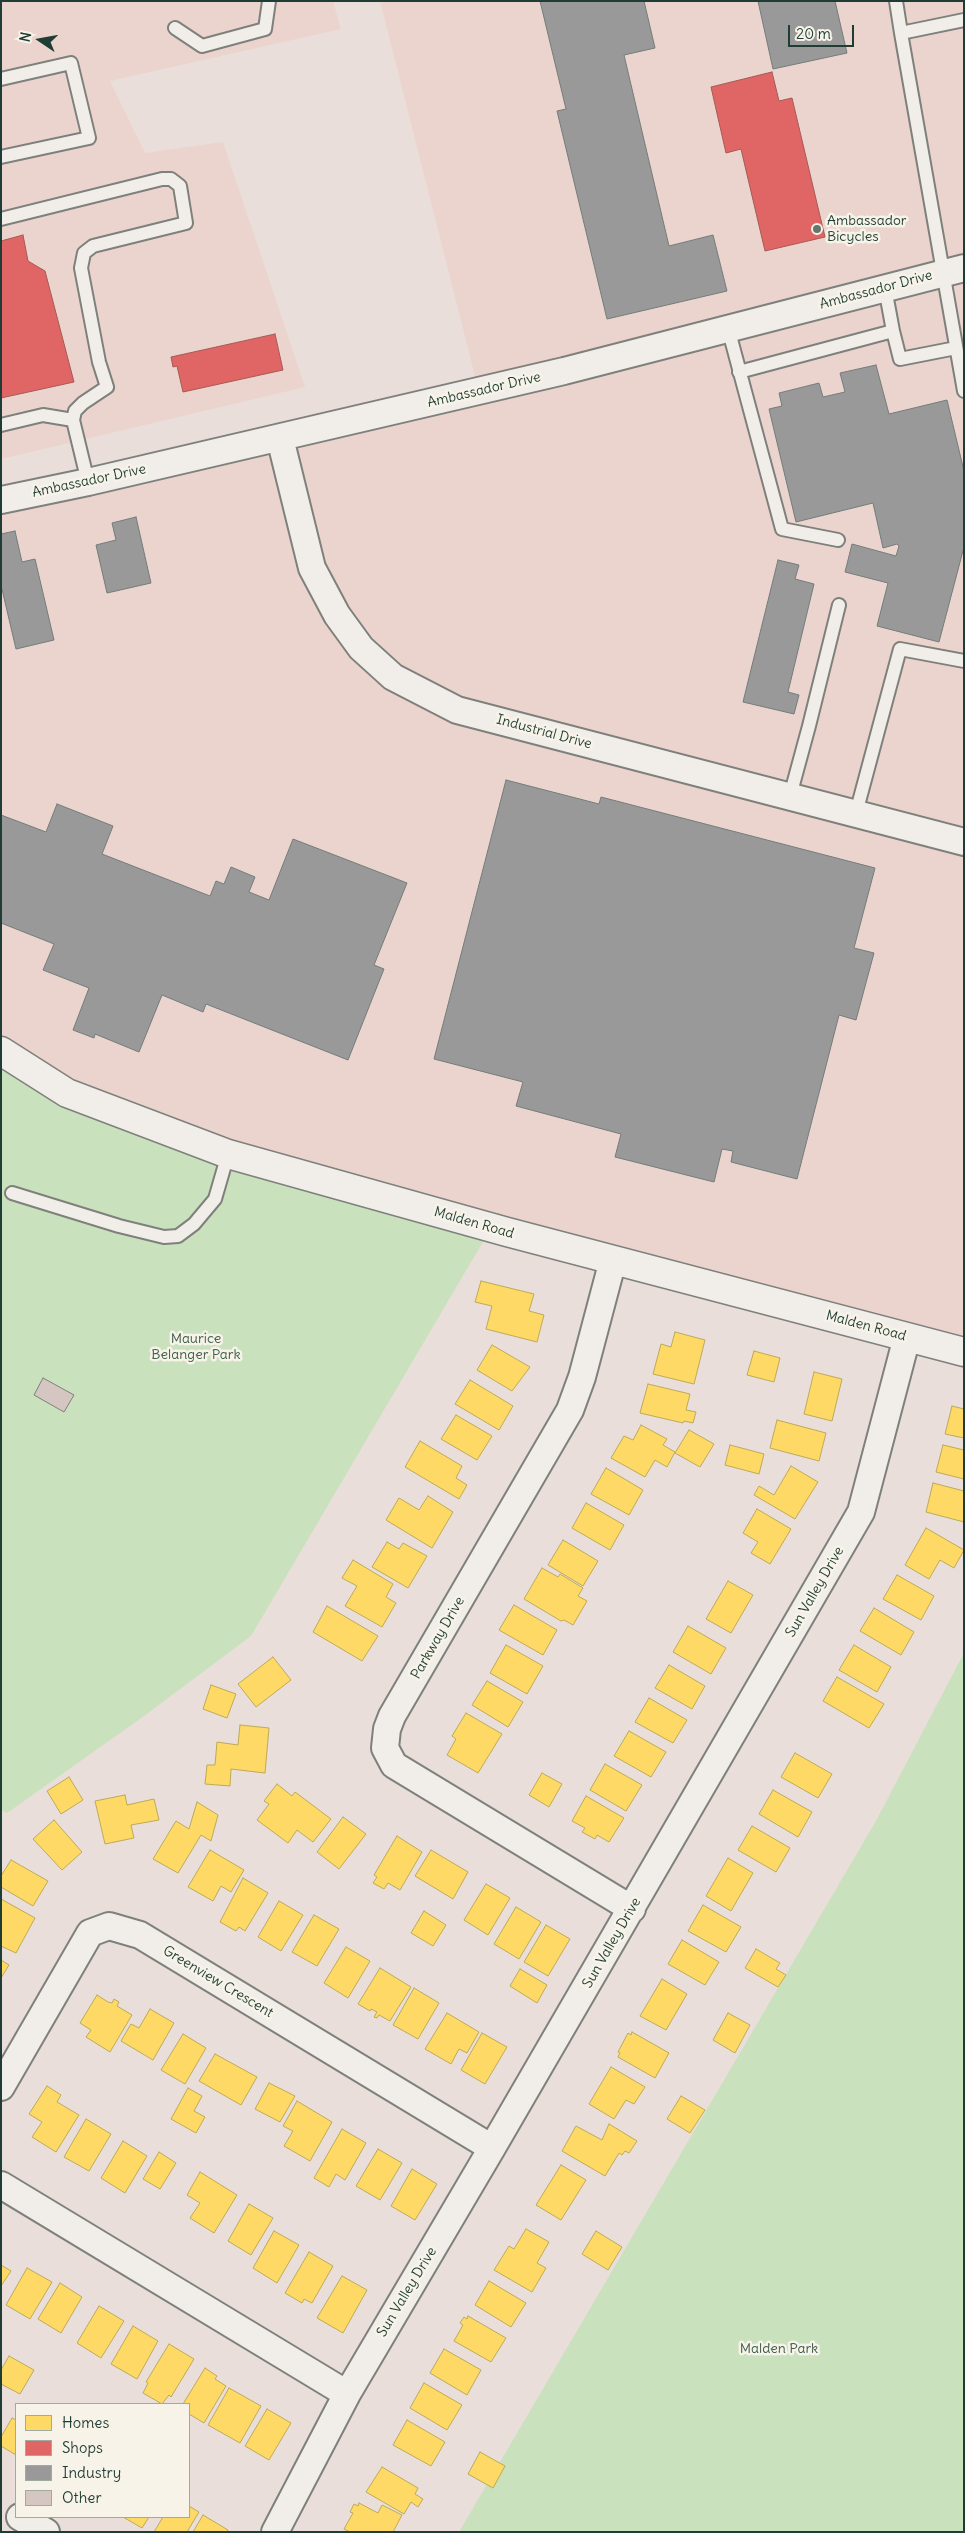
<!DOCTYPE html>
<html>
<head>
<meta charset="utf-8">
<style>
  body { margin:0 }
  #map { position:relative; width:965px; height:2533px; overflow:hidden; background:#e9ded9; font-family:Delius,sans-serif }
  canvas { display:block }
  .frame { position:absolute; inset:0; border:2px solid #1f3d34; pointer-events:none }
  .legend { position:absolute; left:15px; top:2403px; width:175px; height:115px; box-sizing:border-box; background:#f7f3e8; border:1px solid #a1aaa0; margin:0; padding:6px 9px; list-style:none; font-size:15px; color:#1f3d34 }
  .legend li { display:flex; align-items:center; gap:10px; height:25px }
  .legend b { width:25px; border:1px solid #a1aaa0 }
  .north { position:absolute; left:15px; top:15px; width:50px; height:50px; -webkit-text-stroke:4px #f7f3e8; paint-order:stroke; rotate:282deg; font-size:14px; font-weight:700; line-height:20px; text-align:center; color:#1f3d34 }
  .north::after { content:''; display:block; margin:auto; width:18px; height:22px; background:#1f3d34; clip-path:polygon(50% 0,100% 100%,50% 72%,0 100%) }
  .scale { position:absolute; left:788px; top:25px; width:66px; height:22px; box-sizing:border-box; border:2px solid #1f3d34; border-top:0; padding-left:6px; font-size:15px; line-height:18px; white-space:nowrap; color:#1f3d34; -webkit-text-stroke:4px #f7f3e8; paint-order:stroke }
</style>
</head>
<body>
<div id="map">
<canvas width="965" height="2533"></canvas>
<div class="frame"></div>
<ul class="legend">
<li><b style="height:14px;background:#ffd966"></b>Homes</li>
<li><b style="height:14px;background:#e06666"></b>Shops</li>
<li><b style="height:14px;background:#999"></b>Industry</li>
<li><b style="height:14px;background:#d5c6c2"></b>Other</li>
</ul>
<div class="north">N</div>
<div class="scale">20 m</div>
</div>
<script>
const ctx = document.querySelector('canvas').getContext('2d');
ctx.lineJoin = 'round';
function paint(path, color) {
  ctx.fillStyle = color;
  ctx.fill(path, 'evenodd');
}
function toPath(rows) {
  const path = new Path2D();
  for (const r of rows) {
    path.moveTo(r[0], r[1]);
    for (let i = 2; i < r.length; i += 2) path.lineTo(r[i], r[i + 1]);
  }
  return path;
}
function strokePath(path, color, width, dash) {
  ctx.strokeStyle = color;
  ctx.lineWidth = width;
  ctx.lineCap = dash ? 'butt' : 'round';
  ctx.setLineDash(dash || []);
  ctx.stroke(path);
}
function drawText(font, color, halo, rows, align = 'center') {
  ctx.font = font + ' Delius,sans-serif';
  ctx.lineWidth = 5;
  ctx.setLineDash([]);
  ctx.textBaseline = 'middle';
  ctx.strokeStyle = halo;
  ctx.fillStyle = color;
  for (const [text, x, y, turn = 0] of rows) {
    ctx.save();
    ctx.translate(x, y);
    ctx.rotate((+turn || 0) * Math.PI / 180);
    ctx.textAlign = isNaN(turn) ? turn : align;
    if (halo) ctx.strokeText(text, 0, 0);
    ctx.fillText(text, 0, 0);
    ctx.restore();
  }
}
const built = toPath([
  [1,1,333,1,341,29,110,81,145,153,223,142,305,387,1,459],
  [380,1,964,1,964,1352,123,1123,1,1049,1,505,476,380]
]);
const green = toPath([
  [1,1049,38,1076,491,1228,251,1636,144,1716,7,1813,1,1810],
  [964,1653,964,2532,459,2532,876,1821]
]);
const homes = toPath([
  [481,1281,534,1294,529,1311,544,1315,537,1342,486,1329,492,1306,475,1302,481,1281],
  [675,1332,705,1340,694,1384,653,1374,661,1344,671,1347,675,1332],
  [492,1345,530,1367,512,1391,477,1370,492,1345],
  [754,1351,780,1358,774,1382,747,1375,754,1351],
  [814,1372,842,1379,832,1421,804,1414,814,1372],
  [470,1380,513,1406,499,1430,455,1404,470,1380],
  [648,1384,690,1394,686,1410,696,1412,693,1423,684,1421,683,1423,640,1413,648,1384],
  [952,1406,964,1409,964,1438,945,1434,952,1406],
  [456,1415,492,1436,477,1460,441,1439,456,1415],
  [777,1420,826,1433,819,1461,770,1448,777,1420],
  [641,1425,667,1439,663,1445,675,1452,667,1467,655,1460,645,1477,611,1458,624,1436,633,1440,641,1425],
  [689,1430,714,1444,700,1467,675,1453,689,1430],
  [420,1441,462,1466,456,1478,467,1485,459,1499,405,1467,420,1441],
  [730,1445,764,1454,759,1474,725,1465,730,1445],
  [943,1445,964,1450,964,1479,936,1472,943,1445],
  [791,1466,818,1482,795,1519,754,1495,759,1486,774,1495,791,1466],
  [606,1468,643,1490,629,1515,591,1494,606,1468],
  [933,1483,964,1491,964,1522,926,1512,933,1483],
  [428,1496,453,1512,432,1548,386,1520,399,1498,419,1510,428,1496],
  [586,1503,624,1525,610,1550,572,1528,586,1503],
  [757,1509,791,1529,770,1564,751,1553,758,1542,743,1533,757,1509],
  [926,1528,964,1550,954,1568,940,1560,929,1579,905,1565,926,1528],
  [563,1540,598,1561,583,1586,548,1565,563,1540],
  [387,1542,399,1549,403,1543,427,1556,408,1588,372,1567,387,1542],
  [353,1560,393,1584,386,1597,396,1603,382,1627,345,1606,357,1586,342,1578,353,1560],
  [542,1568,558,1577,560,1574,583,1588,578,1596,587,1601,573,1625,564,1620,561,1621,524,1599,542,1568],
  [897,1575,934,1596,921,1620,883,1599,897,1575],
  [728,1581,753,1595,731,1633,706,1619,728,1581],
  [514,1605,557,1630,543,1655,499,1630,514,1605],
  [327,1606,378,1636,362,1661,313,1632,327,1606],
  [874,1608,914,1632,901,1655,860,1631,874,1608],
  [688,1626,726,1648,711,1674,673,1652,688,1626],
  [506,1645,543,1666,527,1694,490,1673,506,1645],
  [854,1645,891,1667,877,1692,839,1670,854,1645],
  [273,1657,291,1680,256,1707,238,1684,273,1657],
  [669,1665,705,1686,692,1709,655,1688,669,1665],
  [837,1677,884,1704,869,1728,823,1701,837,1677],
  [487,1681,523,1702,508,1727,472,1705,487,1681],
  [211,1685,236,1694,227,1718,203,1709,211,1685],
  [649,1698,687,1720,673,1743,635,1722,649,1698],
  [466,1713,502,1734,478,1773,447,1755,456,1739,452,1736,466,1713],
  [240,1725,269,1728,265,1773,231,1769,230,1786,205,1784,207,1765,215,1765,217,1742,238,1745,240,1725],
  [629,1731,666,1752,651,1777,614,1756,629,1731],
  [795,1753,832,1774,818,1798,781,1777,795,1753],
  [605,1764,642,1785,626,1811,590,1790,605,1764],
  [542,1773,562,1784,549,1807,529,1795,542,1773],
  [69,1777,83,1800,61,1814,47,1791,69,1777],
  [277,1784,292,1796,295,1792,331,1819,313,1842,297,1830,288,1843,257,1820,269,1804,264,1801,277,1784],
  [773,1790,812,1812,798,1837,759,1814,773,1790],
  [125,1795,127,1805,154,1799,159,1820,131,1825,134,1838,105,1844,95,1801,125,1795],
  [586,1796,624,1818,609,1842,597,1835,595,1839,582,1832,585,1828,572,1821,586,1796],
  [197,1802,218,1815,211,1841,201,1835,178,1873,153,1859,176,1821,189,1829,197,1802],
  [343,1817,366,1834,339,1869,317,1852,343,1817],
  [54,1820,82,1852,62,1870,33,1839,54,1820],
  [752,1826,790,1848,776,1872,738,1850,752,1826],
  [397,1836,422,1852,400,1890,388,1883,384,1889,373,1883,377,1877,374,1875,397,1836],
  [210,1850,244,1870,231,1892,221,1886,213,1901,188,1887,210,1850],
  [431,1850,468,1872,453,1899,415,1876,431,1850],
  [728,1858,753,1873,731,1911,706,1896,728,1858],
  [11,1860,48,1881,33,1906,1,1887,1,1876,11,1860],
  [243,1878,268,1893,245,1931,239,1927,236,1931,220,1922,243,1878],
  [486,1884,510,1898,488,1935,464,1920,486,1884],
  [1,1899,35,1918,16,1953,1,1946,1,1899],
  [279,1901,303,1915,281,1951,258,1937,279,1901],
  [703,1905,741,1927,726,1952,688,1931,703,1905],
  [516,1907,541,1922,519,1959,494,1944,516,1907],
  [424,1911,446,1925,433,1946,411,1933,424,1911],
  [314,1915,339,1929,317,1966,292,1952,314,1915],
  [546,1925,570,1939,548,1976,524,1962,546,1925],
  [682,1940,719,1962,705,1985,668,1964,682,1940],
  [346,1947,370,1961,348,1998,324,1983,346,1947],
  [756,1949,780,1963,776,1969,786,1975,778,1987,745,1968,756,1949],
  [1,1960,9,1965,1,1978,1,1960],
  [380,1968,411,1987,390,2021,379,2015,377,2018,374,2017,377,2012,371,2009,370,2011,358,2004,380,1968],
  [520,1969,547,1985,537,2003,510,1986,520,1969],
  [662,1979,687,1994,666,2030,640,2016,662,1979],
  [414,1988,439,2003,418,2039,393,2025,414,1988],
  [97,1995,108,2002,112,2003,114,1999,119,2002,117,2006,132,2015,110,2052,86,2037,91,2030,80,2023,97,1995],
  [150,2009,174,2023,153,2060,121,2041,131,2024,139,2028,150,2009],
  [447,2013,479,2032,467,2053,459,2049,451,2064,425,2049,447,2013],
  [728,2013,750,2025,735,2053,713,2040,728,2013],
  [632,2032,669,2053,655,2078,618,2057,620,2053,618,2052,628,2033,631,2035,632,2032],
  [482,2033,507,2047,485,2084,461,2070,482,2033],
  [183,2034,206,2048,185,2084,161,2070,183,2034],
  [215,2054,257,2077,241,2105,199,2081,215,2054],
  [611,2067,645,2087,634,2104,626,2100,614,2119,589,2104,611,2067],
  [269,2083,295,2096,280,2122,255,2109,269,2083],
  [47,2086,61,2095,57,2102,79,2115,56,2152,32,2137,42,2122,29,2114,47,2086],
  [188,2088,202,2096,194,2111,205,2117,196,2133,171,2119,188,2088],
  [681,2096,705,2110,690,2133,667,2119,681,2096],
  [297,2101,332,2122,310,2161,284,2146,293,2131,283,2126,297,2101],
  [86,2119,111,2134,89,2171,64,2157,86,2119],
  [609,2124,637,2141,629,2153,625,2151,622,2155,619,2153,605,2176,562,2151,576,2126,602,2140,609,2124],
  [342,2129,366,2143,345,2180,336,2174,329,2187,314,2178,342,2129],
  [123,2141,147,2156,125,2193,101,2178,123,2141],
  [378,2149,402,2163,380,2200,356,2186,378,2149],
  [159,2152,176,2163,160,2189,143,2179,159,2152],
  [561,2165,586,2180,561,2220,536,2205,561,2165],
  [412,2169,437,2184,415,2220,391,2206,412,2169],
  [200,2172,237,2195,214,2233,190,2218,200,2203,187,2195,200,2172],
  [249,2204,273,2218,251,2255,228,2241,249,2204],
  [526,2229,549,2242,537,2263,546,2268,532,2292,494,2270,509,2246,514,2249,526,2229],
  [274,2231,299,2245,277,2283,253,2268,274,2231],
  [596,2231,622,2247,608,2270,582,2254,596,2231],
  [309,2252,333,2266,312,2303,304,2299,302,2303,285,2293,309,2252],
  [1,2265,11,2271,1,2286,1,2265],
  [27,2268,52,2282,30,2319,6,2305,27,2268],
  [342,2276,367,2290,343,2333,317,2318,342,2276],
  [489,2281,526,2303,511,2327,475,2305,489,2281],
  [60,2283,82,2297,61,2333,38,2319,60,2283],
  [99,2306,124,2321,101,2358,77,2343,99,2306],
  [468,2316,506,2338,491,2362,454,2341,463,2325,460,2323,464,2317,467,2319,468,2316],
  [133,2326,158,2341,137,2379,111,2364,133,2326],
  [169,2344,194,2359,171,2397,169,2395,162,2404,143,2393,148,2383,146,2382,169,2344],
  [444,2349,481,2370,467,2395,430,2373,444,2349],
  [9,2356,34,2370,20,2394,1,2384,1,2370,9,2356],
  [205,2368,217,2376,215,2379,226,2386,204,2423,189,2414,189,2404,183,2404,205,2368],
  [424,2383,462,2405,447,2430,410,2408,424,2383],
  [229,2388,261,2406,240,2443,208,2425,229,2388],
  [267,2409,291,2423,269,2460,245,2446,267,2409],
  [12,2418,16,2420,16,2455,1,2446,1,2437,12,2418],
  [407,2420,445,2442,431,2466,393,2445,407,2420],
  [480,2452,505,2466,493,2488,468,2474,480,2452],
  [382,2467,418,2488,415,2494,423,2499,418,2507,411,2502,404,2514,366,2492,382,2467],
  [359,2503,378,2513,382,2505,402,2515,393,2532,350,2532,344,2529,353,2513,350,2512,354,2504,358,2506,359,2503],
  [189,2506,199,2512,187,2532,154,2532,163,2517,189,2517,189,2506],
  [203,2515,228,2530,227,2532,193,2532,203,2515],
  [123,2517,149,2517,142,2528,123,2517]
]);
const shops = toPath([
  [772,72,779,101,792,98,825,237,765,251,741,149,726,153,711,87,772,72],
  [23,235,28,261,45,271,74,382,1,398,1,241,23,235],
  [275,334,283,370,183,392,177,366,173,367,171,357,275,334]
]);
const industry = toPath([
  [540,1,644,1,655,48,624,55,669,246,713,235,727,291,607,319,557,111,566,109,540,1],
  [758,1,835,1,847,53,773,69,758,1],
  [876,365,889,414,947,400,964,471,964,547,939,642,877,626,888,583,845,572,852,544,896,556,899,546,897,544,883,548,873,503,796,522,769,409,782,406,779,393,819,383,823,397,845,392,840,373,876,365],
  [136,517,151,583,107,593,96,545,116,540,112,523,136,517],
  [15,531,22,562,35,559,54,640,16,649,1,585,1,534,15,531],
  [778,560,799,565,795,579,814,584,788,692,799,695,794,714,743,702,778,560],
  [506,780,599,804,601,797,875,868,854,948,874,953,856,1020,839,1015,797,1179,731,1162,733,1151,722,1149,714,1182,615,1157,621,1134,516,1106,523,1082,434,1059,506,780],
  [57,804,113,826,102,854,210,896,216,881,224,884,231,867,255,877,249,892,269,900,293,839,407,883,374,965,384,969,348,1060,206,1004,203,1012,162,995,139,1052,95,1034,94,1038,73,1030,89,988,43,970,54,944,1,923,1,815,46,832,57,804]
]);
const building = toPath([
  [43,1378,74,1395,64,1412,34,1395,43,1378]
]);
const service = toPath([
  [896,1,901,33,964,20],
  [175,28,202,46,265,29,269,1],
  [901,33,964,391],
  [1,79,71,63,89,138,1,157],
  [1,219,162,179,171,179,180,186,186,223,93,246,84,253,81,268,99,362,107,387,83,403,75,411,73,420,88,482],
  [728,328,782,529,838,540],
  [893,331,900,359,956,348],
  [739,372,893,331,885,288],
  [1,425,43,415,73,420],
  [790,796,809,726,839,605],
  [856,813,900,649,964,661],
  [12,1193,119,1226,164,1237,178,1236,194,1224,215,1199,228,1154]
]);
const minor = toPath([
  [280,438,312,568,337,615,361,648,393,677,457,710,964,842],
  [1,500,88,482,564,371,964,268],
  [613,1260,582,1377,570,1410,392,1716,387,1729,385,1748,394,1765,632,1909],
  [1,2087,90,1933,109,1926,140,1935,492,2148],
  [1,2185,347,2394],
  [20,2517,46,2532],
  [275,2532,347,2394,492,2148,861,1512,907,1337]
]);
const secondary = toPath([
  [1,1051,67,1093,228,1154,507,1232,964,1352]
]);
const markers = [
  [817,229,5,"#66756e"]
];
const poiNames = [
  ["Ambassador",827,221],
  ["Bicycles",827,237]
];
const streetNames = [
  ["Ambassador Drive",876,290,-15],
  ["Ambassador Drive",484,390,-13],
  ["Ambassador Drive",89,481,-12],
  ["Industrial Drive",544,732,15],
  ["Malden Road",474,1223,16],
  ["Malden Road",866,1326,15],
  ["Sun Valley Drive",815,1592,-60],
  ["Parkway Drive",438,1638,-60],
  ["Sun Valley Drive",612,1943,-60],
  ["Greenview Crescent",218,1982,31],
  ["Sun Valley Drive",407,2292,-59]
];
const parkNames = [
  ["Maurice",196,1339],
  ["Belanger Park",196,1355],
  ["Malden Park",779,2349]
];
paint(built, '#ebd4cd');
paint(green, '#c9e1bc');
paint(homes, '#ffd966');
strokePath(homes, '#bcaa57', 1);
paint(shops, '#e06666');
strokePath(shops, '#a65a57', 1);
paint(industry, '#999');
strokePath(industry, '#747d7b', 1);
paint(building, '#d5c6c2');
strokePath(building, '#7f807c', 1);
strokePath(service, '#7f807c', 16);
strokePath(minor, '#7f807c', 30);
strokePath(secondary, '#7f807c', 31);
strokePath(service, '#f1eeea', 12);
strokePath(minor, '#f1eeea', 26);
strokePath(secondary, '#f1eeea', 28);
for (const [x, y, r, color] of markers) {
  const dot = new Path2D();
  dot.arc(x, y, r, 0, 2 * Math.PI);
  ctx.fillStyle = color;
  ctx.fill(dot);
  strokePath(dot, '#f7f3e8', 2);
}
drawText('14px', '#1f3d34', '#f7f3e8', poiNames, 'left');
drawText('14px', '#1f3d34', '#f7f3e8', streetNames);
drawText('14px', '#3c5e4b', '#f7f3e8', parkNames);
</script>
</body>
</html>
